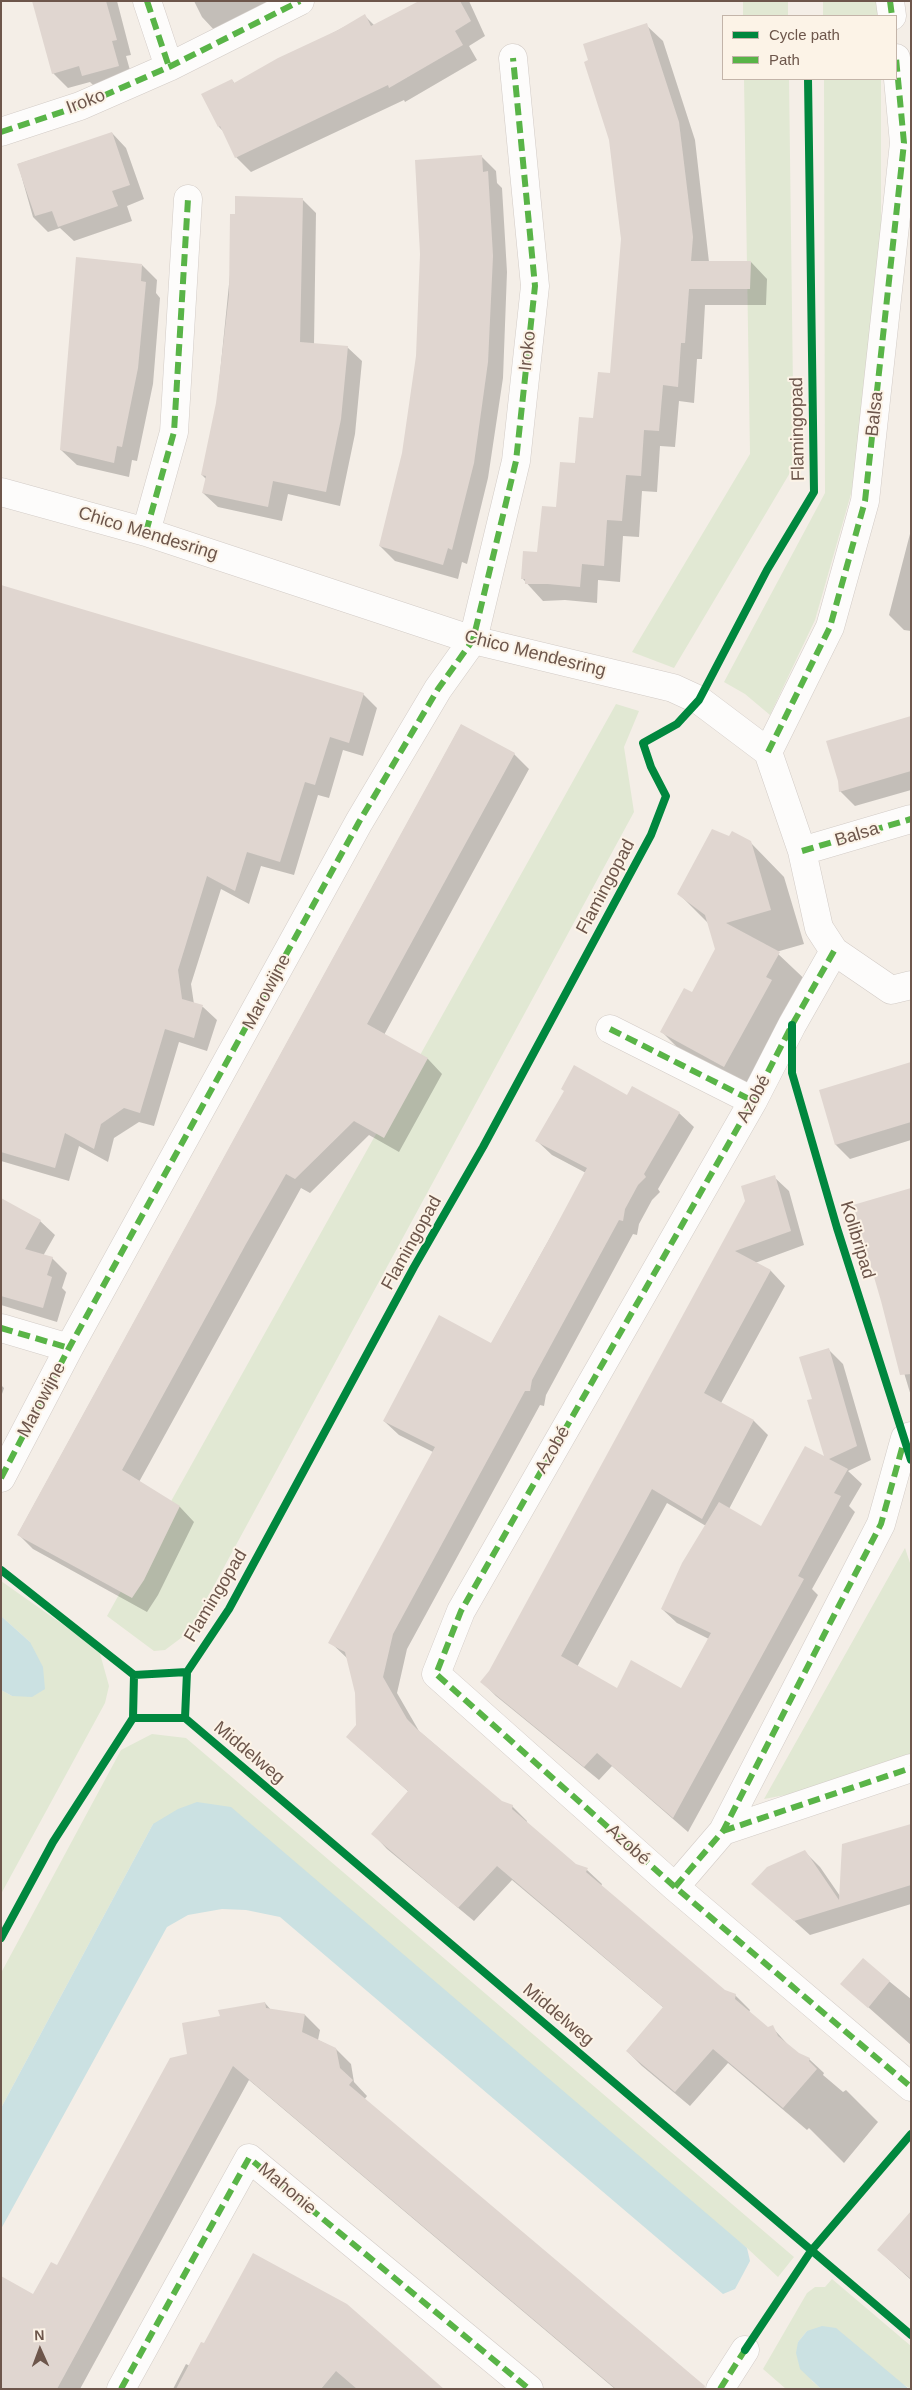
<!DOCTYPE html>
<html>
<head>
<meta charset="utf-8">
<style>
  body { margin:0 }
  #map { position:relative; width:912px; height:2390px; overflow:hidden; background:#f4eee7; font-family:Arial,sans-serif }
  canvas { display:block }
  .frame { position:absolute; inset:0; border:2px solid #6d564b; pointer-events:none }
  .legend { position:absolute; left:722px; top:15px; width:175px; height:65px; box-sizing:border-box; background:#fcf3e7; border:1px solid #c3b4a9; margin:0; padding:6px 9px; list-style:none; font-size:15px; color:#6d564b }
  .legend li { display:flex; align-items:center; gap:10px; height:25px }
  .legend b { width:25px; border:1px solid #c3b4a9 }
  .north { position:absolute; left:15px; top:2325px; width:50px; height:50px; -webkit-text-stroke:4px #fcf3e7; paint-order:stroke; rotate:358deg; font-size:14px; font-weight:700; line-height:20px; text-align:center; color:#6d564b }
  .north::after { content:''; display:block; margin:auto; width:18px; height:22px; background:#6d564b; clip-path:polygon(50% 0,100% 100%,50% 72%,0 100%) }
</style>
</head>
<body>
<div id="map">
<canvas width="912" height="2390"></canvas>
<div class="frame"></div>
<ul class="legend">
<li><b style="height:6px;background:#00873e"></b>Cycle path</li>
<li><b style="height:6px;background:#59b447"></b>Path</li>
</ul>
<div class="north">N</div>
</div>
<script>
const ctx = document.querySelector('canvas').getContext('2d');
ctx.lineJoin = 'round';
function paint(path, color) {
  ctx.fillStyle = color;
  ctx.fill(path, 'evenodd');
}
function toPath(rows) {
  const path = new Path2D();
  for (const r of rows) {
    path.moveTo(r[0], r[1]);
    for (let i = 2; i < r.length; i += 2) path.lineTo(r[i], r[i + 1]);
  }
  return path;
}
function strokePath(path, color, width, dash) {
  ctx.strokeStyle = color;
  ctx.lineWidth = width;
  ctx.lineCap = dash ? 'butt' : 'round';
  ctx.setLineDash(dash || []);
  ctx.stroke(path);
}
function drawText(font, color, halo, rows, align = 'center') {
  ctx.font = font + ' Arial,sans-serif';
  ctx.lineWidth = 4;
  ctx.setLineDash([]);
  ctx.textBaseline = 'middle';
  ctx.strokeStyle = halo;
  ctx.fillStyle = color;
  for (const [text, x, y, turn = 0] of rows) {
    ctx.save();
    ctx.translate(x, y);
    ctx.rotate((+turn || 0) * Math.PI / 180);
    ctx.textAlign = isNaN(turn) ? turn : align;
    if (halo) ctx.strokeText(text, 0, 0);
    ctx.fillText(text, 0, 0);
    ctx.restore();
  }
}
const green = toPath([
  [743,1,788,1,788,16,743,16],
  [823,1,877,1,877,16,823,16],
  [744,79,789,79,794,466,674,668,632,652,750,454],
  [824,79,881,79,881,244,872,373,851,494,815,620,770,715,745,694,724,682,825,493],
  [616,704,639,711,624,747,634,812,198,1615,185,1635,165,1650,154,1651,107,1616],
  [905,1548,911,1566,911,1763,812,1790,764,1799],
  [1,1581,99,1650,109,1686,105,1703,1,1894,1,1690,12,1696,30,1642,1,1616],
  [152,1734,186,1738,794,2257,778,2277,747,2248,153,1824,1,2108,1,1973,121,1750],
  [832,2279,911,2346,911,2389,807,2331,798,2342,812,2381,821,2389,786,2389,763,2369,807,2293,815,2287,825,2287]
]);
const water = toPath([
  [1,1616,30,1642,43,1667,45,1689,32,1697,12,1696,1,1690],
  [197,1802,231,1807,747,2248,750,2261,735,2289,723,2294,280,1917,246,1910,222,1909,188,1915,167,1927,1,2229,1,2108,153,1824,178,1809],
  [822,2326,836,2328,909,2389,821,2389,800,2369,796,2353,798,2342,807,2331]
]);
const shadow = toPath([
  [33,1,117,1,131,55,126,56,133,81,98,90,90,82,68,88,53,73],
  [194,1,279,1,216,32,202,17],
  [421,1,469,1,485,36,469,46,477,60,405,102,404,100,251,172,236,157,224,132,219,127,232,80,235,84,365,16,375,26],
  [646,25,663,41,695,140,709,262,751,262,767,279,766,305,705,305,702,359,697,359,694,403,679,401,675,447,660,446,657,492,642,491,639,537,623,536,620,582,598,580,597,603,565,600,543,601,522,578,538,554,611,374],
  [112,133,126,148,144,199,127,206,132,221,74,241,60,228,48,232,33,217,18,164],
  [481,156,496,171,497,183,502,188,507,272,503,378,488,478,467,564,462,562,458,579,395,561,380,546],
  [302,199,316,213,314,345,347,347,362,361,355,434,340,506,288,494,282,521,218,507,203,493,206,479,202,475,217,403,236,215],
  [142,265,157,280,156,293,160,298,153,384,137,461,132,460,129,477,77,465,61,450],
  [911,530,911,631,904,630,889,615],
  [1,586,363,694,377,708,363,756,343,750,329,798,318,795,294,875,261,866,249,904,221,889,191,984,194,1004,203,1007,217,1020,207,1051,179,1042,154,1126,139,1122,114,1138,108,1162,79,1146,69,1181,1,1161],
  [911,717,911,790,855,806,840,791],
  [461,725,514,754,529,769,384,1035,428,1059,442,1074,399,1152,369,1135,310,1193,301,1188,139,1482,180,1507,194,1522,158,1595,147,1612,33,1549,18,1534],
  [730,837,750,842,784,877,804,944,776,952,813,987,759,1101,696,1066,662,1032,693,993,716,949,709,924,678,893],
  [911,1064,911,1140,850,1159,836,1145,821,1091],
  [628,1096,679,1113,694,1127,658,1189,660,1192,652,1200,639,1224,637,1235,633,1234,546,1395,544,1406,540,1405,407,1649,397,1693,419,1731,502,1802,512,1806,527,1821,526,1824,576,1865,587,1870,602,1884,601,1886,724,1991,735,1995,750,2010,749,2012,768,2029,772,2027,790,2047,798,2054,809,2059,824,2073,823,2075,843,2092,846,2090,878,2122,844,2163,809,2128,807,2130,728,2063,690,2106,642,2066,627,2051,664,2008,512,1880,474,1921,387,1849,373,1834,409,1792,347,1737,358,1725,356,1693,348,1659,330,1642,433,1452,399,1435,384,1421,491,1344,586,1173,552,1155,537,1141],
  [774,1177,789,1191,804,1245,755,1263,771,1271,785,1286,721,1403,754,1421,768,1435,729,1509,761,1528,826,1459,829,1350,843,1364,871,1460,848,1471,862,1484,849,1506,855,1512,812,1589,818,1595,688,1832,612,1766,599,1780,496,1696,482,1682,490,1672],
  [667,1503,706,1526,662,1609,677,1623,709,1639,682,1689,617,1689,577,1667],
  [911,1189,911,1396,854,1206],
  [1,1200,40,1221,55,1235,43,1256,52,1258,67,1273,62,1288,66,1292,57,1322,1,1305],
  [1,1385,4,1388,1,1397],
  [911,1837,911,1904,810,1935,753,1884,805,1852,820,1867,840,1896],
  [863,1960,911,1999,911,2045,842,1984],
  [265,2003,271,2010,305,2015,320,2030,318,2040,336,2049,351,2064,354,2082,367,2096,364,2100,705,2389,615,2389,249,2080,80,2389,1,2389,33,2296,57,2267,189,2055,221,2018],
  [911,2234,911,2280,878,2250],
  [202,2343,442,2389,173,2389,186,2364,190,2366]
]);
const building = toPath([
  [32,1,106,1,117,40,112,41,119,66,82,76,79,66,52,74],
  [419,1,460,1,471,21,455,31,463,45,389,88,388,85,235,158,220,126,218,127,201,94,232,79,234,83,278,58,338,30,365,14,371,26],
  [647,23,679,122,693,237,691,261,751,261,750,289,689,289,685,343,681,343,678,387,663,385,659,431,644,430,641,476,626,475,622,521,607,520,604,566,582,564,580,587,548,584,525,584,525,579,521,579,523,551,537,552,542,506,556,507,560,462,575,463,579,417,593,418,598,372,610,373,621,239,609,140,584,62,588,60,583,44],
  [112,132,130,185,112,191,118,206,58,227,52,211,35,216,17,164],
  [482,155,483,172,488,171,493,256,488,362,474,463,452,550,448,548,443,565,379,546,402,453,416,356,420,254,415,160],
  [235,196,303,198,300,342,348,346,341,419,326,492,273,481,268,507,202,493,206,476,201,475,216,403,223,346,229,295,230,214,235,214],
  [76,257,142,264,141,281,146,282,138,368,122,447,117,446,114,463,60,450],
  [1,585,364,693,349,743,330,737,315,785,305,782,280,862,247,852,235,891,207,876,178,970,182,999,203,1005,194,1038,165,1029,140,1113,124,1108,101,1124,94,1149,65,1133,55,1168,1,1152],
  [911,716,911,771,839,792,838,781,826,741],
  [461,724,515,753,367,1024,428,1058,384,1138,354,1121,295,1179,286,1174,246,1244,122,1470,180,1506,144,1580,132,1598,17,1535],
  [712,829,729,836,732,831,751,841,771,910,726,923,780,952,766,977,772,980,724,1067,660,1032,684,988,692,992,715,949,705,915,677,894],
  [911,1062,911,1122,835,1145,819,1090],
  [574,1065,627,1095,632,1086,680,1112,644,1174,646,1177,638,1185,625,1209,623,1221,619,1220,532,1380,530,1391,525,1391,393,1634,383,1677,407,1719,417,1729,502,1801,513,1805,512,1809,576,1864,588,1868,586,1872,725,1990,736,1994,735,1999,768,2027,773,2025,778,2036,788,2044,799,2053,810,2058,809,2061,817,2069,783,2108,713,2049,675,2092,626,2051,663,2007,497,1866,458,1908,371,1834,408,1791,346,1737,356,1725,355,1693,345,1652,328,1643,435,1447,383,1421,439,1315,491,1343,548,1241,587,1168,535,1141,564,1091,561,1089],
  [775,1175,791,1231,735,1251,771,1270,704,1393,754,1420,702,1519,652,1489,561,1656,617,1688,631,1660,681,1688,711,1633,661,1609,682,1563,719,1502,761,1526,805,1446,824,1456,807,1400,812,1399,799,1357,829,1348,857,1446,829,1459,848,1469,834,1493,841,1496,798,1576,804,1579,673,1818,597,1753,584,1767,480,1682,489,1671,745,1201,741,1186],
  [911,1188,911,1374,900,1375,881,1301,853,1205],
  [1,1198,41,1220,25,1249,53,1257,47,1275,52,1277,43,1308,1,1296],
  [911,1824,911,1885,794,1921,751,1884,767,1867,805,1850,839,1900,842,1844],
  [863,1958,890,1981,868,2008,840,1984],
  [265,2002,266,2008,305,2014,302,2032,336,2048,340,2068,353,2080,349,2085,705,2386,704,2389,616,2389,233,2066,57,2389,1,2389,1,2276,33,2294,51,2262,57,2265,170,2058,187,2054,182,2023,220,2016,218,2010],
  [911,2211,911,2279,877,2250],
  [253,2253,347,2304,444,2389,357,2389,336,2371,321,2389,176,2389,201,2342,204,2343]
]);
const minor = toPath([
  [147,1,169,67],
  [890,1,892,16],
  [1,132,80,106,169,67,300,1],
  [1,492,146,532,473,640,673,688,699,700,768,752,802,851,819,928,834,951,891,990,911,985],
  [146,532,174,432,188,199],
  [768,752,830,627,865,501,904,143,896,58],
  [802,851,911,819],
  [834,951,792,1025,753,1101,461,1611,436,1674,675,1887,911,2087],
  [610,1029,753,1101],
  [1,1328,69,1348],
  [1,1478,69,1348,359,822,438,689,473,640,516,461,535,286,513,58],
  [723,1831,911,1768],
  [675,1887,723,1831,881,1524,905,1438,911,1436],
  [121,2389,249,2158,529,2389],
  [720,2389,745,2350]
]);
const quiet = toPath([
  [147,1,169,67],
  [890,1,892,16],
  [1,132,80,106,169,67,300,1],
  [146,532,174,432,188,199],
  [768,752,830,627,865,501,904,143,896,58],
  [802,851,911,819],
  [834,951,792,1025,753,1101,461,1611,436,1674,675,1887,911,2087],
  [610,1029,753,1101],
  [1,1328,69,1348],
  [1,1478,69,1348,359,822,438,689,473,640,516,461,535,286,513,58],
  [723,1831,911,1768],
  [675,1887,723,1831,881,1524,904,1441],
  [121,2389,249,2158,529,2389],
  [720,2389,745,2350]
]);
const cycleway = toPath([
  [792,1025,792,1073,837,1228,911,1460],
  [1,1570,134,1675,133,1718,185,1718,911,2335],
  [187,1672,229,1609,414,1267,483,1147,651,835,666,796,651,767,643,743,677,724,699,700,767,570,814,492,808,79],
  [134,1675,187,1672,185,1718],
  [1,1938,53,1842,133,1718],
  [745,2350,811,2251,911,2134]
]);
const streetNames = [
  ["Iroko",86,102,-21],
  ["Iroko",528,351,-84],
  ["Balsa",875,414,-84],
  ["Flamingopad",798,429,-91],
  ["Chico Mendesring",148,534,17],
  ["Chico Mendesring",535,654,14],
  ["Balsa",857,835,-17],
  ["Flamingopad",606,887,-62],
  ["Marowijne",267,992,-62],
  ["Azobé",754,1099,-62],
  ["Kolibripad",857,1240,73],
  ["Flamingopad",412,1243,-61],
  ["Marowijne",42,1400,-62],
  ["Azobé",553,1450,-60],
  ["Flamingopad",216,1596,-59],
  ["Middelweg",249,1753,40],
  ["Azobé",628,1845,42],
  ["Middelweg",558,2015,40],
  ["Mahonie",287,2189,40]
];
paint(green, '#e1e8d3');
paint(water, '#cbe1e2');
paint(shadow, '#0003');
paint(building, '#e0d6d0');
strokePath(minor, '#d2cbc6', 29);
strokePath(minor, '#fdfcfb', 28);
strokePath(quiet, '#59b447', 6, [12, 6]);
strokePath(cycleway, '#00873e', 8);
drawText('18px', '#6d564b', '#fcf3e7', streetNames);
</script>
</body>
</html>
